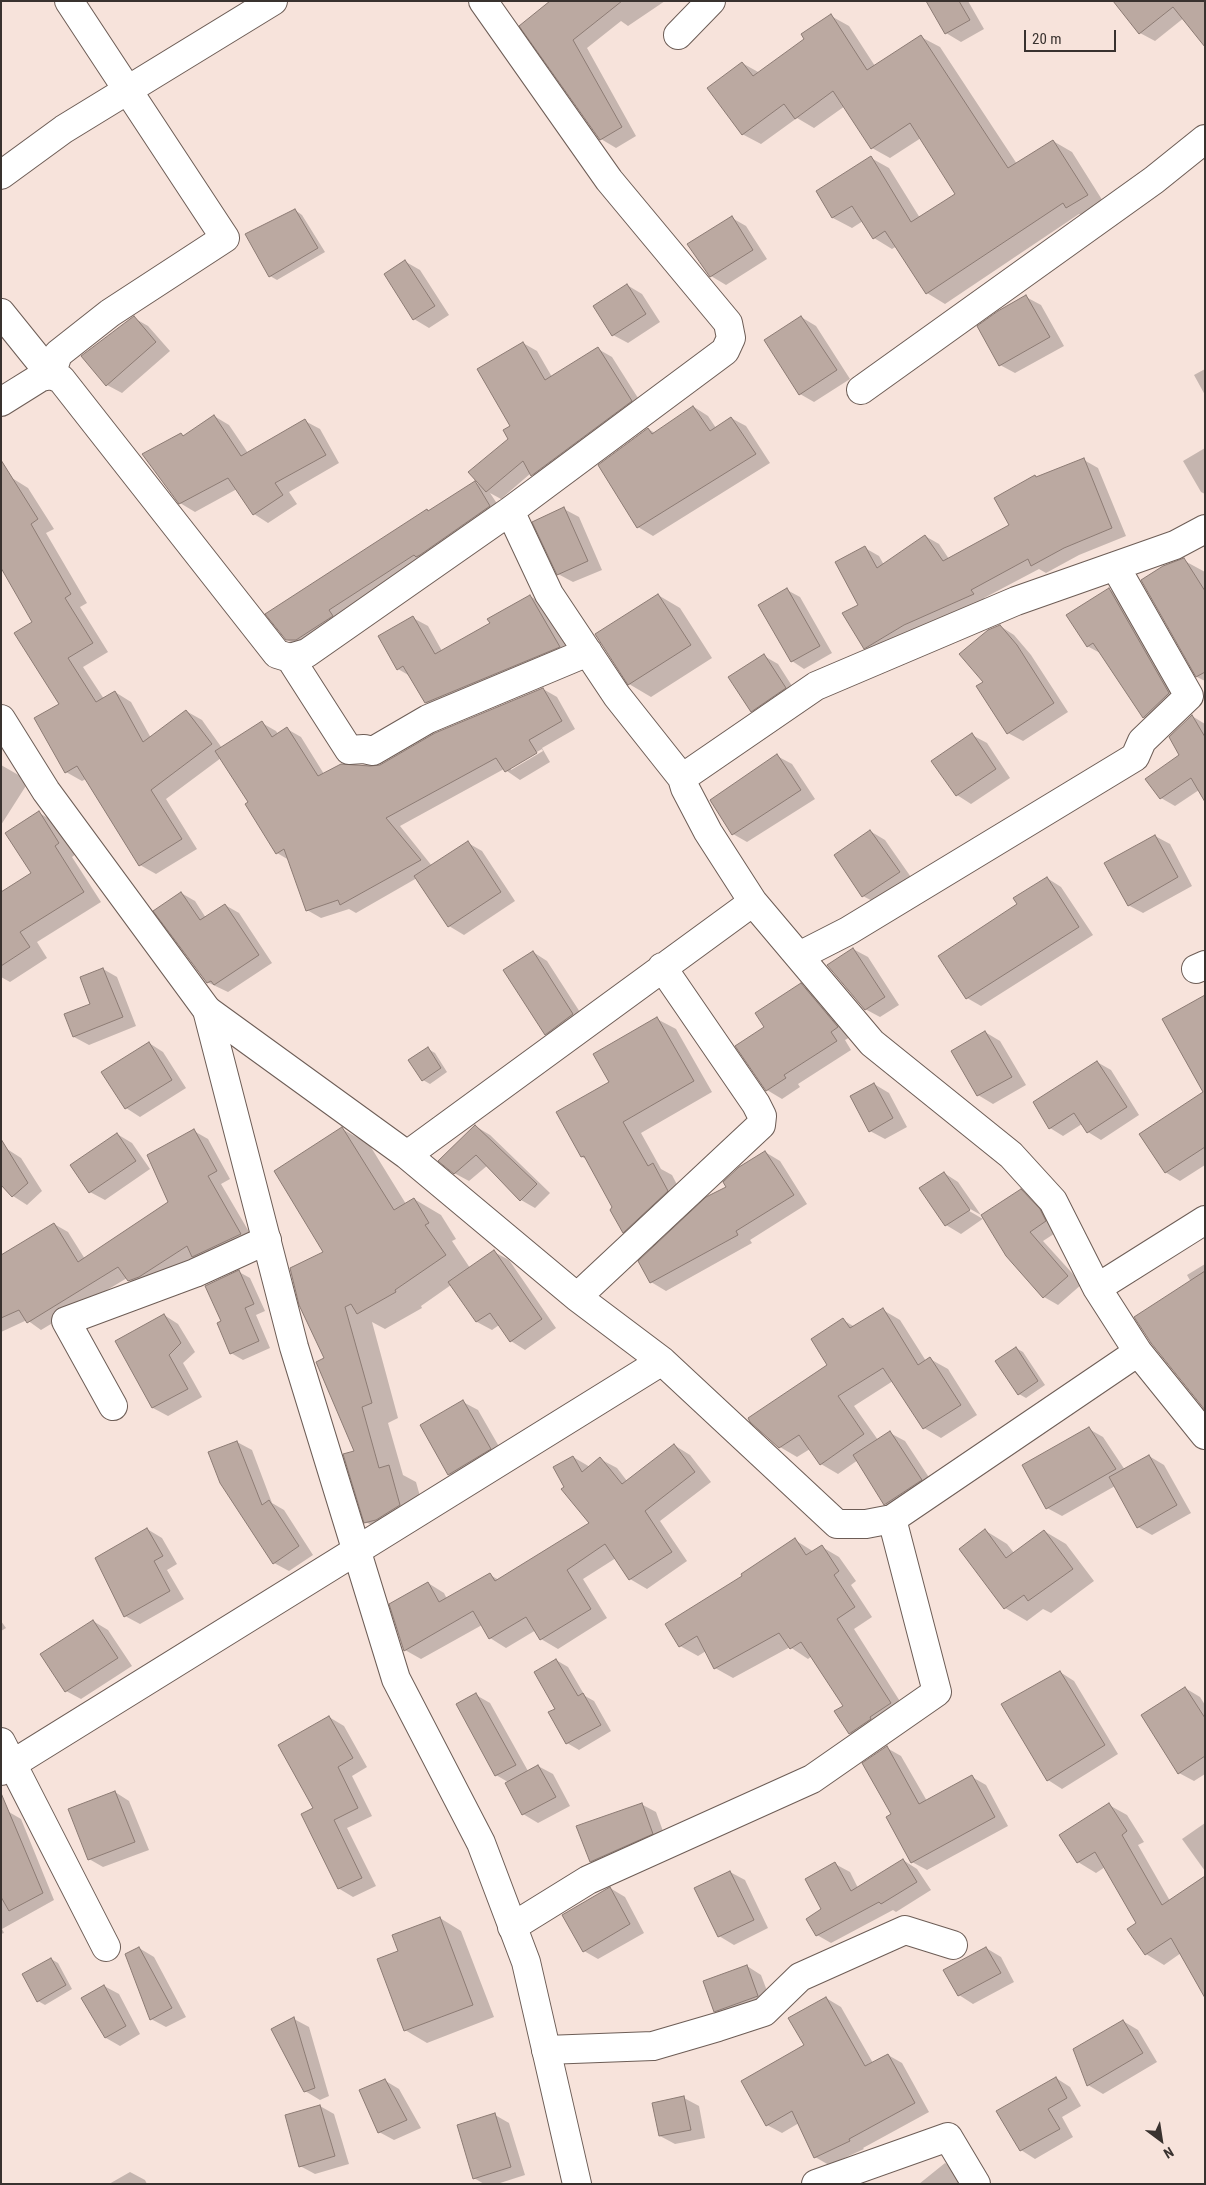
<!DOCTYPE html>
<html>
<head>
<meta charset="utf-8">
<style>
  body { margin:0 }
  #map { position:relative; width:1206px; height:2185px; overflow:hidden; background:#f7e3db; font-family:"Roboto Condensed",sans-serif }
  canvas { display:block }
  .frame { position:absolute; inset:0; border:2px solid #39322f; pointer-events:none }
  .north { position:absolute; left:1136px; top:2115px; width:50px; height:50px; -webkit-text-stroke:4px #f7e3db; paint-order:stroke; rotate:149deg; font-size:14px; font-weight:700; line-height:20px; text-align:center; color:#39322f }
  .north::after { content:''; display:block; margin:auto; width:18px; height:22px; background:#39322f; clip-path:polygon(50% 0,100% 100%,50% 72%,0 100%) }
  .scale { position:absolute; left:1024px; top:30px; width:92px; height:22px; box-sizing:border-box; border:2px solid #39322f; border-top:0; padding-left:6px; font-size:15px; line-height:18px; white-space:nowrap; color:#39322f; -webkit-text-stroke:4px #f7e3db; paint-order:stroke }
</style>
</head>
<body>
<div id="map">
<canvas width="1206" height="2185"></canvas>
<div class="frame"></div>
<div class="north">N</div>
<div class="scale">20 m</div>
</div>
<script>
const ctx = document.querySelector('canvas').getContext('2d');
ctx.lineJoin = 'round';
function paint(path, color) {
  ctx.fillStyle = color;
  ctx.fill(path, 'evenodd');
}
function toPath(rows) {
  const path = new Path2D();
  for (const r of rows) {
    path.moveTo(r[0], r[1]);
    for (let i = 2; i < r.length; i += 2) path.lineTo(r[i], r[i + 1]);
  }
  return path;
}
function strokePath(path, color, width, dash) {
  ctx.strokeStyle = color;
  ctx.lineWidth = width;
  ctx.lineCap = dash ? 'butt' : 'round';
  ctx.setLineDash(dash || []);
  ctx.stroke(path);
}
const shadow = toPath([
  [552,1,665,1,628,26,621,21,587,48,636,136,616,148,601,139],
  [928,1,968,1,984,29,961,42,946,33],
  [1115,1,1205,1,1155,41,1140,33],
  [831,16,849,26,875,66,921,37,940,47,1017,164,1053,141,1072,152,1106,206,1086,218,1079,214,945,304,927,293,897,246,892,249,874,238,863,221,852,228,833,218,817,192,871,158,889,168,920,218,957,194,921,138,890,158,872,148,845,106,814,128,797,118,761,144,742,134,742,63,760,73,806,39],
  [295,210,302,215,325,252,277,280,270,276,247,235],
  [732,218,746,226,767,259,726,285,711,276],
  [406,262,420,270,449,315,429,328,414,319],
  [627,285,642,294,660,322,628,343,613,335],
  [1026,297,1041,305,1064,346,1015,373,1000,365],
  [801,317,816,326,850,379,814,402,800,394],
  [134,318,148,326,170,351,122,393,107,385],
  [523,343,537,351,552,377,598,349,612,357,645,409,546,483,531,473,501,499,490,493,504,514,302,648,287,640,429,512,475,482,483,487,510,439],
  [1205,369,1205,395,1194,375],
  [694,407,708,416,716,428,731,418,746,426,770,463,653,536,638,527,648,429,655,433],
  [214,416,229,425,248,453,305,421,320,429,339,463,289,492,297,504,268,523,254,514,237,489,195,512,180,503,144,455,181,434,184,436],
  [1205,448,1205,494,1201,492,1183,461],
  [1084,460,1098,468,1126,536,1079,555,1046,573,1039,569,984,598,987,602,879,656,865,648,859,605,865,548,879,556,884,565,925,536,939,544,949,559,1011,526,1037,478],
  [12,478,28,488,54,529,46,533,87,603,80,607,108,652,83,667,104,699,115,692,131,702,151,738,186,711,202,720,222,748,262,723,276,731,278,734,287,729,301,737,324,774,381,766,543,689,557,697,575,729,542,748,550,762,520,780,504,769,400,826,432,866,468,843,482,851,515,901,464,935,449,926,417,878,356,913,349,909,321,918,307,910,289,860,277,853,249,803,221,758,166,799,197,849,156,874,140,865,86,779,82,781,66,772,60,705,34,623],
  [542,749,543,751,511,770,511,767],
  [564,509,579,517,602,570,573,582,558,574],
  [1183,560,1205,572,1205,681,1197,677,1143,581],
  [1109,589,1124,598,1183,702,1158,726,1144,718,1102,654,1087,646],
  [787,590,800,597,832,653,804,669,792,661],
  [658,595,680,608,712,658,651,697,629,684],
  [530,596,545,605,573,655,440,711,426,703,410,676,398,669,413,618,428,626,442,651,491,624],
  [1000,626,1014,635,1031,655,1068,712,1023,741,1008,733,985,683],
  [764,656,778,664,799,697,766,719,752,711],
  [1192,716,1205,724,1205,789,1202,788,1175,806,1161,798,1147,779,1180,755],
  [972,735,987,743,1010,778,971,804,957,795],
  [777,756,792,764,815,799,747,842,733,834],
  [1,765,29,781,1,825],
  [39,813,57,823,76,854,72,857,101,902,37,942,47,958,10,982,1,977,1,894,33,874],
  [870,831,885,840,913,880,878,904,863,896],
  [1155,836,1170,844,1192,886,1143,913,1128,905],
  [1047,878,1061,887,1093,935,981,1006,967,998,1018,905],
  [181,893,195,901,206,918,225,905,239,913,272,963,228,992,207,982],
  [853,949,868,957,899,1005,880,1017,865,1009],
  [533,952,547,961,587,1023,560,1042,546,1034],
  [103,969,117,977,136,1026,89,1045,74,1037,66,1015,92,1005],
  [801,985,816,993,852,1036,845,1040,851,1050,798,1084,800,1087,782,1099,767,1090,765,1027],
  [657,1019,676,1029,712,1092,641,1133,661,1169,672,1175,686,1202,642,1243,623,1232,614,1208,588,1160,582,1157,610,1083],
  [985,1032,1000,1041,1026,1085,993,1104,978,1095],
  [149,1043,163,1052,186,1088,140,1117,126,1108],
  [428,1049,435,1053,447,1072,430,1084,423,1080],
  [1097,1062,1111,1070,1139,1115,1101,1140,1088,1132,1082,1124,1063,1136,1050,1128],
  [874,1084,889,1093,907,1127,885,1139,870,1131],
  [1205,1092,1205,1165,1180,1181,1165,1172],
  [475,1126,490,1135,550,1193,535,1208,521,1200,488,1165,469,1181,454,1173],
  [342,1129,369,1144,406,1204,414,1199,441,1215,456,1239,452,1241,470,1268,494,1252,509,1260,556,1328,525,1350,511,1341,499,1325,492,1330,477,1322,451,1285,421,1306,422,1308,385,1329,372,1322,398,1418,388,1423,403,1475,416,1482,427,1521,393,1538,366,1522,355,1452,326,1359,325,1253],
  [194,1131,208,1139,230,1179,221,1184,255,1242,207,1264,195,1258,153,1285,143,1289,127,1278,41,1330,27,1320,1,1332,1,1273,54,1224,68,1232,85,1259,170,1202],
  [117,1134,132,1143,150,1169,105,1200,90,1192],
  [7,1149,21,1158,42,1191,27,1205,13,1196],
  [765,1152,780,1161,807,1204,750,1240,752,1243,666,1291,651,1282,640,1262,727,1187],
  [944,1173,958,1182,981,1215,965,1206,964,1208,983,1219,983,1216,1021,1191,1036,1199,1060,1230,1043,1241,1082,1284,1058,1305,1044,1297,984,1218,961,1234,946,1225,921,1189],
  [1205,1264,1205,1408,1191,1282,1187,1275],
  [239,1272,250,1278,265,1311,256,1315,270,1348,243,1360,231,1353],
  [883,1310,900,1320,926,1361,930,1359,948,1369,977,1415,941,1438,924,1428,893,1381,854,1406,878,1440,890,1433,905,1441,936,1488,900,1512,885,1504,858,1460,838,1474,821,1464,810,1449,797,1457,780,1447,829,1366,843,1320,855,1327],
  [164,1315,178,1324,195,1352,183,1363,202,1397,168,1416,153,1408,117,1341],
  [1016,1348,1023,1352,1045,1385,1026,1398,1019,1394],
  [463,1402,478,1410,505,1457,464,1483,449,1474],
  [1089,1429,1103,1437,1125,1470,1149,1456,1164,1465,1191,1513,1152,1535,1138,1527,1115,1486,1062,1516,1047,1508],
  [237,1442,252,1450,272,1503,284,1510,313,1555,289,1571,274,1563],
  [674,1445,690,1455,711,1482,660,1521,687,1561,647,1589,630,1579,616,1558,583,1579,607,1618,558,1649,541,1639,536,1630,506,1648,490,1638,482,1625,421,1659,405,1650,428,1583,444,1593,447,1599,490,1575,499,1580,591,1523,566,1487,573,1457,590,1467,600,1459,617,1468,627,1481],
  [147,1529,162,1538,177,1564,167,1570,184,1599,140,1624,125,1616],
  [986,1531,1007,1544,1014,1553,1044,1531,1066,1544,1094,1581,1051,1613,1043,1609,1027,1621,1005,1608],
  [795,1540,814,1552,822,1547,839,1557,856,1581,851,1585,872,1617,854,1629,908,1714,867,1744,850,1733,844,1706,812,1656,808,1659,790,1647,733,1678,715,1668,706,1651,698,1656,680,1646,744,1576],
  [1,1621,6,1628,1,1631],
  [93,1621,108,1630,132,1666,81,1699,66,1691],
  [556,1660,568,1667,585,1696,594,1701,611,1731,579,1750,567,1743,557,1709],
  [1060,1672,1074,1681,1118,1754,1062,1789,1048,1780],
  [1185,1688,1200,1697,1205,1705,1205,1774,1194,1781,1179,1773],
  [476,1695,490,1703,528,1771,538,1766,553,1774,570,1806,538,1823,523,1814,506,1783,508,1782,496,1775],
  [329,1717,344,1726,367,1767,352,1776,372,1816,347,1828,376,1886,353,1897,338,1888,314,1809],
  [887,1748,901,1756,927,1801,972,1777,986,1785,1008,1826,927,1870,912,1862,892,1815],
  [115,1792,129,1801,149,1850,103,1867,89,1859],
  [641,1804,656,1812,667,1842,605,1870,591,1861],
  [1109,1805,1127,1815,1144,1842,1138,1845,1170,1901,1181,1953,1164,1965,1146,1954,1129,1930,1138,1924,1105,1867,1096,1873,1078,1862],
  [9,1812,21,1819,54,1900,2,1929,4,1933,1,1934,1,1815],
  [1205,1823,1205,1871,1182,1839],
  [903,1860,917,1869,931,1890,896,1912,893,1910,831,1943,817,1935,835,1864,850,1872,858,1888],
  [730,1872,745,1880,768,1928,734,1945,719,1936],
  [610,1888,625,1897,644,1933,598,1959,584,1951],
  [440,1918,461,1931,494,2017,427,2043,405,2030,400,1951],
  [139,1948,154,1957,186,2017,166,2027,151,2019],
  [986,1948,1001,1957,1014,1982,973,2004,959,1995],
  [51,1959,58,1963,72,1989,45,2005,38,2001],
  [747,1966,761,1975,772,2004,730,2019,715,2011],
  [104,1986,119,1994,140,2034,120,2046,106,2038],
  [826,1998,841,2007,873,2063,888,2055,902,2063,929,2112,863,2148,864,2149,829,2165,815,2157,799,2123,782,2133,767,2125],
  [294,2019,309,2027,329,2096,320,2100,305,2091],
  [1123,2021,1138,2030,1157,2062,1103,2094,1088,2085],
  [1056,2078,1070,2087,1081,2106,1062,2117,1073,2137,1035,2159,1021,2150],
  [384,2080,399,2089,421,2128,394,2140,379,2132],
  [684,2098,699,2106,705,2138,675,2144,660,2136],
  [320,2106,334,2114,349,2164,315,2174,300,2166],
  [495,2115,509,2123,525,2175,497,2184,484,2184,474,2178],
  [945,2163,959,2172,966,2184,919,2184],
  [130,2172,145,2180,147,2184,109,2184]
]);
const building = toPath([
  [550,1,622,1,573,40,622,127,600,140,519,26,550,1],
  [926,1,959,1,970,20,945,34,926,1],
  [1113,1,1205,1,1205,47,1173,7,1139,34,1113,1],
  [831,14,867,70,921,35,1008,168,1053,140,1088,195,1066,208,1063,203,926,294,885,231,873,239,852,206,832,218,816,191,871,156,911,222,955,194,910,123,871,149,833,91,795,119,784,104,742,135,707,88,742,62,753,76,804,39,801,34,831,14],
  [295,209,318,248,269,277,245,234,295,209],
  [732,216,753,250,710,277,687,244,732,216],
  [405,260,435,306,413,320,384,274,405,260],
  [627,284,646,314,612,336,593,306,627,284],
  [1026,295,1050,337,999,366,977,326,998,311,1026,295],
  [134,316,156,342,106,386,81,356,134,316],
  [801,316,837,370,799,395,764,340,801,316],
  [523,342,545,380,598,347,632,401,531,476,523,461,486,492,468,472,508,439,503,430,510,426,477,369,523,342],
  [693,406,710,431,731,417,756,454,637,528,598,465,648,428,652,434,693,406],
  [214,415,241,456,305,419,326,455,275,483,283,495,253,515,228,478,179,504,142,454,181,433,183,436,214,415],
  [1084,458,1112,528,1064,548,1031,566,1028,559,971,590,974,594,904,625,864,649,842,613,858,605,835,562,865,546,877,568,925,535,943,561,1009,525,994,498,1035,475,1036,477,1084,458],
  [1,460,38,519,31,524,71,594,65,598,93,643,68,658,96,702,115,691,143,742,186,710,212,744,151,790,182,839,139,866,77,766,65,773,34,718,59,704,14,633,32,622,1,568,1,460],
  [475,481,490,506,420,555,416,557,414,555,329,610,333,616,296,640,286,640,265,614,427,509,428,511,475,481],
  [564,507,588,561,557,575,532,522,564,507],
  [1184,558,1205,591,1205,672,1196,677,1141,580,1163,566,1184,558],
  [787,588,820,646,791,662,758,605,787,588],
  [1109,588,1169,693,1143,718,1093,643,1087,647,1066,615,1109,588],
  [658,594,691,645,628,685,595,634,658,594],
  [530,595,560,647,425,703,403,666,397,670,378,636,413,616,435,654,490,623,487,619,530,595],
  [1000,625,1017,645,1054,703,1007,734,976,686,983,682,959,654,988,630,1000,625],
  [764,654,786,688,751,712,728,677,764,654],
  [543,688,562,721,529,740,537,753,505,772,496,758,386,818,421,860,340,905,338,900,306,911,284,849,276,854,245,804,248,802,215,751,262,721,272,737,287,727,318,776,341,764,370,766,380,765,435,733,543,688],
  [1192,715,1205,737,1205,802,1191,778,1160,799,1145,779,1179,755,1169,737,1192,715],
  [972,733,996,769,956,796,931,761,972,733],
  [777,754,801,790,732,835,710,800,777,754],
  [39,811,59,843,55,846,84,892,20,932,30,947,1,966,1,892,31,873,5,833,39,811],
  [870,830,900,872,862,897,834,855,870,830],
  [1155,835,1178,877,1128,906,1104,863,1155,835],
  [468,841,501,892,448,927,414,876,468,841],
  [1047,877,1079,927,966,999,938,956,1017,904,1013,898,1047,877],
  [181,892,200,920,225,904,259,955,214,985,211,981,207,983,153,911,181,892],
  [853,948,885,997,865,1010,827,965,853,948],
  [533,951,573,1014,545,1035,503,970,533,951],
  [103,968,123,1017,73,1037,64,1014,90,1004,80,977,103,968],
  [801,983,838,1027,831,1032,837,1041,784,1075,786,1078,766,1091,735,1046,764,1027,755,1013,801,983],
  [1205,995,1205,1147,1165,1173,1139,1134,1203,1092,1162,1019,1205,995],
  [657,1017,694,1081,623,1122,648,1166,653,1163,668,1191,623,1233,610,1210,612,1207,584,1156,581,1157,556,1112,609,1082,593,1054,657,1017],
  [985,1031,1012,1077,977,1096,951,1051,985,1031],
  [149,1042,172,1080,125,1109,101,1072,149,1042],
  [428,1047,441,1068,422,1081,408,1060,428,1047],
  [1097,1061,1127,1107,1087,1133,1074,1113,1049,1129,1033,1102,1097,1061],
  [874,1083,893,1118,869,1132,850,1096,874,1083],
  [475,1125,537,1184,520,1201,476,1155,454,1174,438,1161,475,1125],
  [342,1127,394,1210,414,1198,429,1223,425,1225,446,1255,395,1290,396,1292,357,1314,351,1304,345,1307,372,1403,362,1407,379,1468,389,1465,400,1505,376,1520,364,1523,343,1454,354,1451,316,1362,324,1358,299,1305,290,1268,323,1252,274,1171,342,1127],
  [194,1129,217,1171,208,1176,241,1234,192,1257,187,1246,139,1277,128,1281,118,1267,27,1323,19,1310,1,1318,1,1255,54,1223,78,1262,168,1202,147,1155,194,1129],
  [117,1133,136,1161,89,1193,70,1165,117,1133],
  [1,1139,28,1183,12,1197,1,1185,1,1139],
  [765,1151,794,1195,736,1231,738,1235,650,1283,638,1261,706,1197,726,1187,723,1182,739,1167,765,1151],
  [944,1172,970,1210,945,1226,919,1188,944,1172],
  [1021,1189,1040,1209,1046,1221,1030,1232,1068,1276,1043,1298,1006,1256,981,1215,1021,1189],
  [494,1250,542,1319,510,1342,490,1313,476,1322,448,1282,494,1250],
  [239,1270,254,1304,245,1308,259,1341,230,1354,217,1323,221,1321,205,1286,239,1270],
  [1205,1271,1205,1410,1151,1343,1134,1317,1205,1271],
  [883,1308,918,1365,930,1357,961,1405,923,1429,883,1368,838,1396,864,1434,820,1465,799,1435,779,1448,750,1422,748,1418,827,1365,811,1339,843,1318,850,1328,883,1308],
  [164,1314,181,1343,169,1355,188,1389,152,1408,115,1341,164,1314],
  [1016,1347,1038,1381,1018,1395,995,1361,1016,1347],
  [463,1400,491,1449,448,1475,420,1425,463,1400],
  [1089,1427,1116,1469,1046,1509,1022,1465,1089,1427],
  [890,1431,922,1480,884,1505,853,1455,890,1431],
  [237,1441,262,1505,269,1500,299,1546,273,1564,220,1483,208,1452,237,1441],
  [674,1444,695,1472,645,1511,672,1552,629,1580,605,1544,567,1570,591,1609,540,1640,526,1617,489,1639,473,1611,404,1651,389,1604,428,1582,439,1602,490,1573,495,1581,589,1523,561,1489,564,1487,553,1467,573,1456,582,1472,600,1457,622,1484,674,1444],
  [1149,1455,1177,1505,1137,1528,1109,1477,1149,1455],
  [147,1528,163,1556,154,1561,170,1591,124,1617,95,1558,147,1528],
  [985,1529,1006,1558,1044,1530,1073,1569,1028,1601,1024,1595,1004,1609,959,1549,985,1529],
  [795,1538,806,1555,822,1545,839,1571,834,1575,855,1607,837,1619,891,1703,870,1717,871,1719,849,1734,834,1711,843,1706,801,1642,790,1649,779,1633,714,1669,697,1636,679,1647,665,1624,742,1576,741,1574,795,1538],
  [93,1620,118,1658,65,1692,40,1654,93,1620],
  [556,1659,578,1696,583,1693,601,1725,566,1744,548,1712,555,1709,534,1672,556,1659],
  [1060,1671,1105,1745,1047,1781,1001,1704,1060,1671],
  [1185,1687,1205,1718,1205,1756,1178,1774,1141,1715,1185,1687],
  [476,1693,516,1765,495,1776,456,1704,476,1693],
  [329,1716,353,1758,338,1767,358,1808,334,1820,362,1878,338,1889,301,1814,313,1808,278,1745,329,1716],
  [887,1746,919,1804,972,1775,995,1817,911,1863,886,1817,891,1814,862,1763,887,1746],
  [538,1765,556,1797,522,1815,505,1783,538,1765],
  [115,1791,135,1842,88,1860,68,1809,115,1791],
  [1,1793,43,1893,9,1911,1,1897,1,1793],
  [642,1803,653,1834,590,1862,576,1826,642,1803],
  [1109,1803,1127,1831,1122,1835,1162,1905,1205,1876,1205,1998,1171,1938,1145,1955,1127,1929,1136,1923,1095,1852,1077,1863,1059,1835,1109,1803],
  [903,1859,917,1882,881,1904,879,1902,816,1936,806,1919,821,1909,805,1879,835,1862,851,1891,903,1859],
  [730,1871,754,1920,718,1937,694,1888,730,1871],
  [610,1887,630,1924,583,1952,562,1915,610,1887],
  [440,1917,473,2005,404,2031,377,1959,398,1951,392,1935,440,1917],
  [139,1947,172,2008,150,2020,125,1954,139,1947],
  [986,1947,1001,1973,958,1996,943,1970,986,1947],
  [51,1958,66,1985,37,2002,22,1974,51,1958],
  [747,1965,758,1996,714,2012,703,1981,747,1965],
  [104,1985,126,2026,105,2038,81,1998,104,1985],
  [826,1997,865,2066,888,2054,915,2103,849,2139,850,2141,814,2158,792,2111,766,2126,741,2081,804,2045,788,2018,826,1997],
  [294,2017,315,2088,304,2092,271,2029,294,2017],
  [1123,2020,1143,2053,1087,2086,1073,2049,1123,2020],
  [1056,2077,1067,2098,1048,2109,1060,2129,1020,2151,996,2111,1056,2077],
  [385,2079,407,2120,378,2133,359,2090,385,2079],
  [684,2096,691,2130,659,2136,652,2103,684,2096],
  [320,2105,335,2156,299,2167,285,2115,320,2105],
  [495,2113,511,2167,473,2179,457,2125,495,2113]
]);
const minor = toPath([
  [678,35,711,1],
  [1,175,64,129,273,1],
  [1,313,51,375],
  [51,375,58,354,110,313,225,238,69,1],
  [861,390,1154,180,1205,139],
  [1,402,41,377,51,375,61,379,277,654,290,658,307,653,510,511,725,351,731,338,728,323,609,180,483,1],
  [510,511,549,594,617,696,682,778],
  [1205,529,1175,545,1016,601,816,686,682,778,685,788,708,832,753,902,872,1043,1011,1155,1053,1201,1097,1288,1138,1352,1205,1435],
  [290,658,349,750,364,749,373,751,428,719,588,652],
  [799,956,848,931,1135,757,1142,741,1189,696,1115,566],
  [1196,969,1205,965],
  [207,1010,407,1155,577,1297,662,1361,837,1524,866,1524,892,1519,1138,1352],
  [407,1155,753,902],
  [1097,1288,1205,1220],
  [577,1297,761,1125,762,1116,756,1104,662,967],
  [113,1406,66,1321,195,1273,267,1240],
  [1,1742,106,1947],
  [1,1771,662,1361],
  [512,1927,588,1880,812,1779,937,1692,892,1519],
  [546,2050,653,2046,718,2027,764,2012,800,1977,905,1930,953,1945],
  [816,2184,948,2137,976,2184]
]);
const major = toPath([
  [1,719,46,791,207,1010,294,1347,396,1679,481,1843,526,1962,577,2184]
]);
paint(shadow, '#0003');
paint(building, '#bba9a1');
strokePath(building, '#8c7b74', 1);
strokePath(minor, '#6d5d56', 30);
strokePath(major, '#6d5d56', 30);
strokePath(minor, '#fff', 28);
strokePath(major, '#fff', 28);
</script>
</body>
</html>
